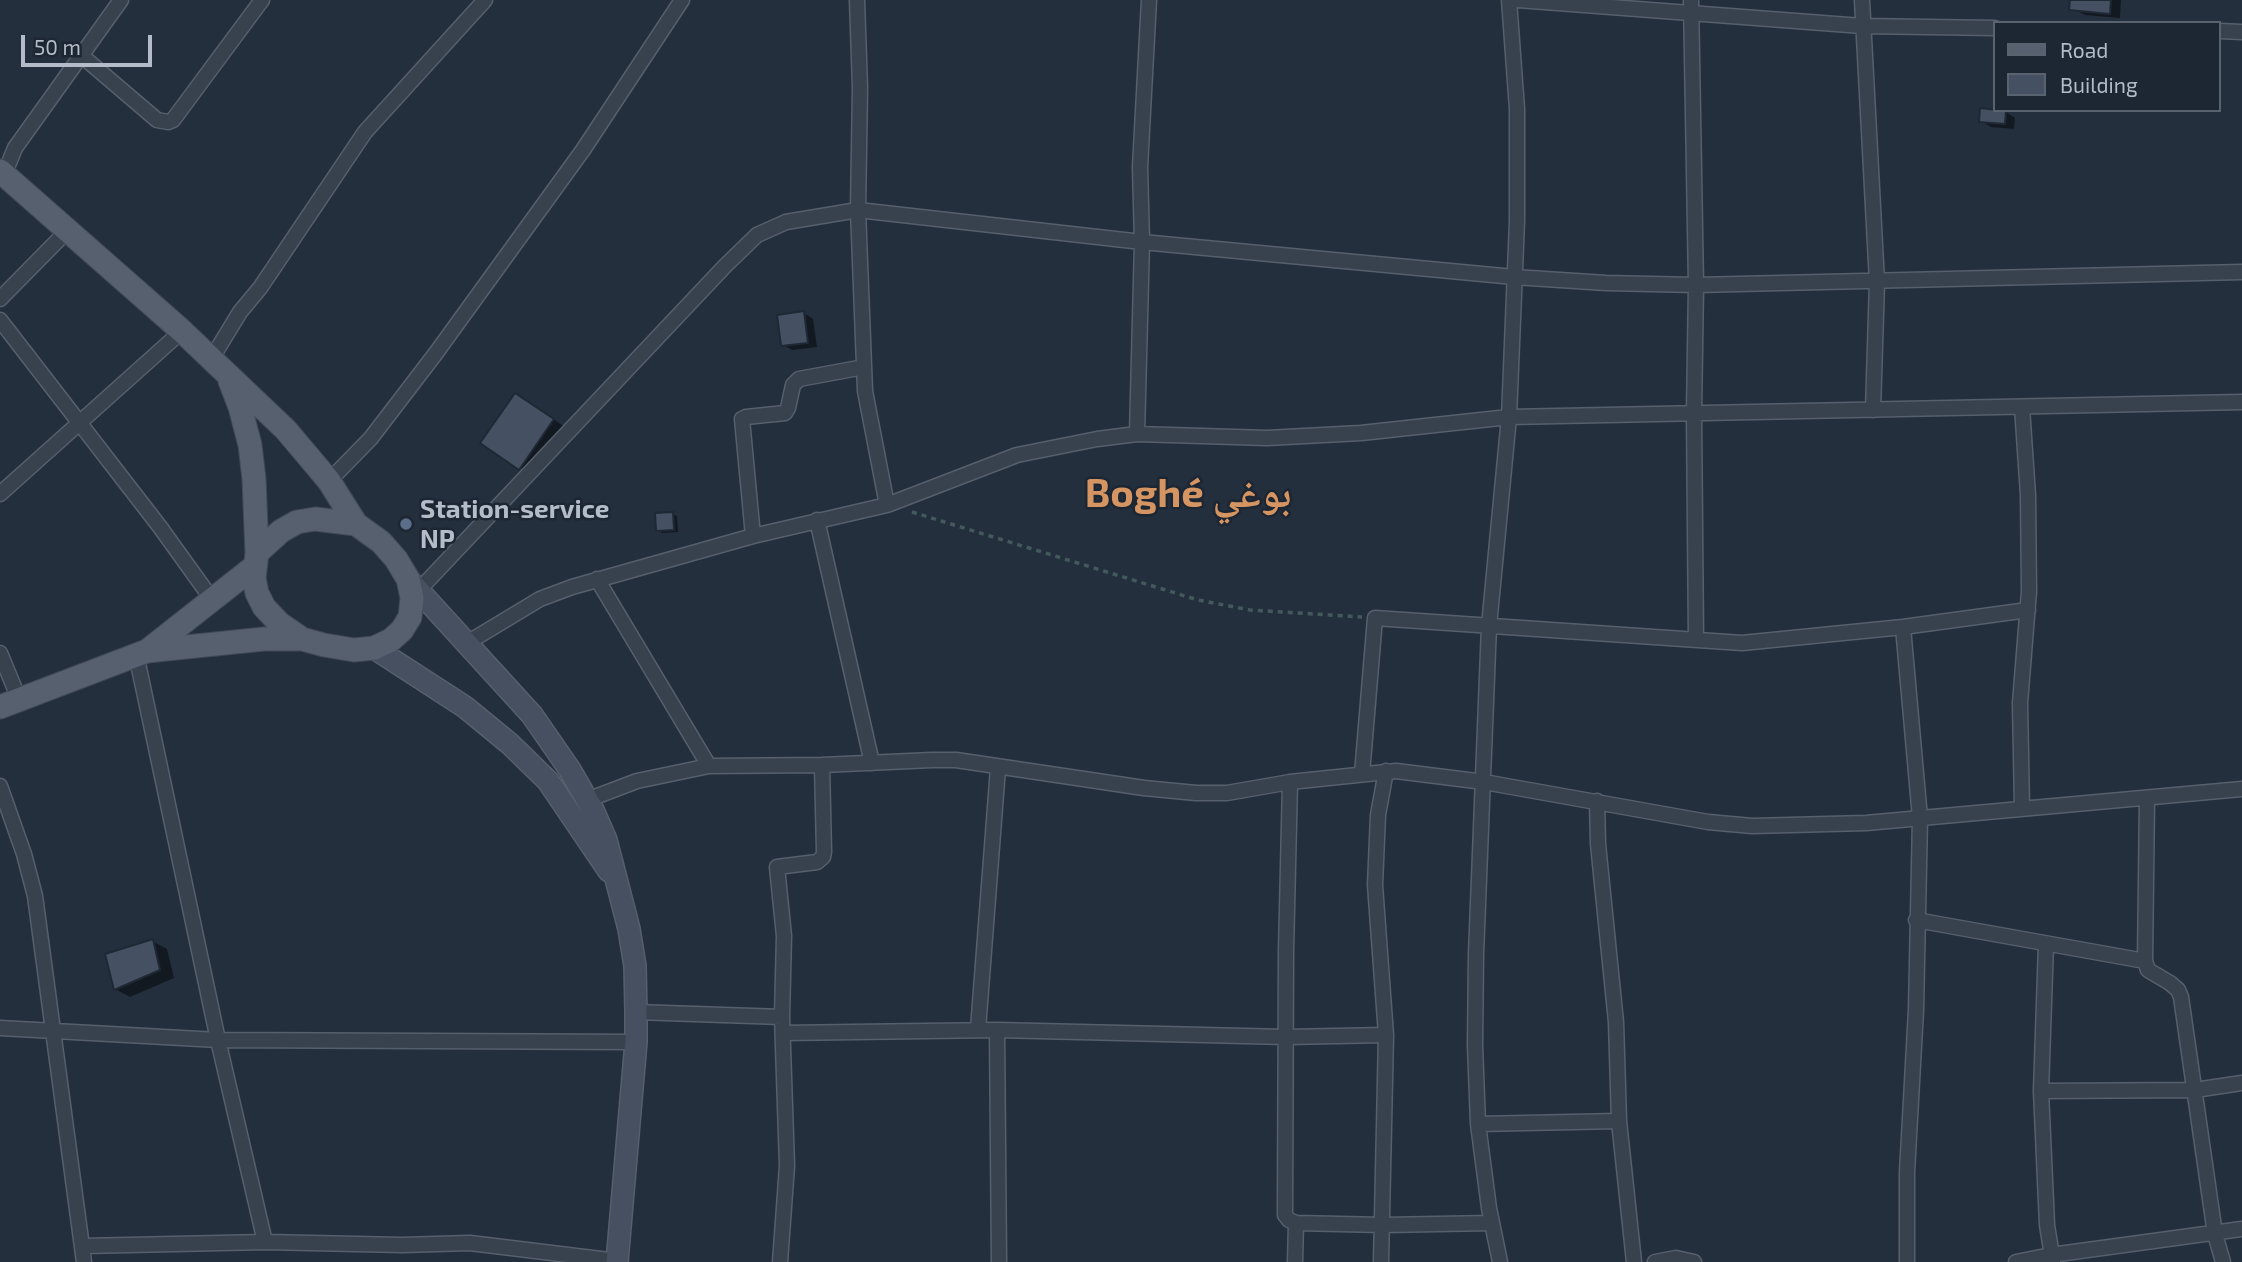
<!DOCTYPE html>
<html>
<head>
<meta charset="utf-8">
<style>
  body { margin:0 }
  #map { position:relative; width:2242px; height:1262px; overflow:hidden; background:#242f3e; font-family:"Exo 2",sans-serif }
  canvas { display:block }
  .legend { position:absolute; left:1993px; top:21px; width:228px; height:91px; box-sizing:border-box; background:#1d2633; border:2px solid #59626f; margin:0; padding:9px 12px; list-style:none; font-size:21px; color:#b4bcc9 }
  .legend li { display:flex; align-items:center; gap:14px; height:35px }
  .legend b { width:35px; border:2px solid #59626f }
  .scale { position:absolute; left:21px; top:35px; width:131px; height:32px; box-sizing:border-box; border:4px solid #b4bcc9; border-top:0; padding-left:9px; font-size:21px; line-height:24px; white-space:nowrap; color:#b4bcc9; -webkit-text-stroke:5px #1d2633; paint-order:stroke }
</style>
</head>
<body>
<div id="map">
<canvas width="2242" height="1262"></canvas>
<ul class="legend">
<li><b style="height:9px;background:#56606e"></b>Road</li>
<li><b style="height:19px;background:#455162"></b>Building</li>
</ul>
<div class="scale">50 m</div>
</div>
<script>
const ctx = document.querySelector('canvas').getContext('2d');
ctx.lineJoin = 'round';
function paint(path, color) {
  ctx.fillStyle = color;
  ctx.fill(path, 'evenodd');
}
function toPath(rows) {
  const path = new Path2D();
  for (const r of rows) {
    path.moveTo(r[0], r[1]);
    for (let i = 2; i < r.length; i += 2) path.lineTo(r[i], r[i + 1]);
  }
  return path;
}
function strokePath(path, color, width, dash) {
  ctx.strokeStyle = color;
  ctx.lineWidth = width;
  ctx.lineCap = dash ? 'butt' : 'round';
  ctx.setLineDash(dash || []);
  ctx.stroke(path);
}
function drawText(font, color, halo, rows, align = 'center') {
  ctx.font = font + ' "Exo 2","Noto Naskh Arabic",sans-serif';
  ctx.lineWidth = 5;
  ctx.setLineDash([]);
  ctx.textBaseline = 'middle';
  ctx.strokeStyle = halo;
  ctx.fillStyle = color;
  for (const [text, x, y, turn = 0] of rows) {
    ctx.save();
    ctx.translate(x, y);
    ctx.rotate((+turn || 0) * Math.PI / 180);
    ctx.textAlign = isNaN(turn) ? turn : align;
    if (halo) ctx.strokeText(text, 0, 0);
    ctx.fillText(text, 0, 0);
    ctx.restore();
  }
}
const shadow = toPath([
  [2076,0,2121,0,2120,18,2085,15,2076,10],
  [2006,112,2015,118,2014,129,1991,127,1981,121],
  [804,313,813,319,817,347,792,350,782,344],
  [531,404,568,429,535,477,483,443],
  [672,514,677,516,678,532,662,533,658,530],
  [152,941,167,949,174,978,130,997,115,989]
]);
const building = toPath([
  [2070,0,2111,0,2110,14,2069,10,2070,0],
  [1980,108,2006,111,2005,124,1979,122,1980,108],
  [804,311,808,343,781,346,777,315,804,311],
  [515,393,554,419,519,470,480,443,515,393],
  [673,512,674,530,656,531,655,513,673,512],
  [153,939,160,970,114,990,105,954,153,939]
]);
const path = toPath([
  [912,512,1198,600,1250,610,1362,617]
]);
const street = toPath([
  [857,0,860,88,858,210,865,391,887,505],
  [1518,0,1862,26,1995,28],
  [1691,0,1696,285,1694,413,1696,640],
  [1862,0,1877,282,1873,410],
  [2219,31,2242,32],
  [82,56,157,120,168,122,173,120,262,0],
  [4,175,15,148,121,0],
  [0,299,68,230],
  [0,320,160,527,211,598],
  [212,358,240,312,260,288,365,132,485,0],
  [1137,434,1142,242,1140,167,1149,0],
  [329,481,371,438,436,353,583,150,682,0],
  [0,494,182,331],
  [817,520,872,763],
  [753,536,742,419,746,417,785,413,788,408,793,385,799,379,864,367],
  [597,579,709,766],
  [419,590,725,266,757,235,786,222,858,210,1142,242,1514,277,1606,283,1696,285,2242,272],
  [1903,627,1920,818,1916,1010,1907,1172,1907,1262],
  [467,643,540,599,572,587,753,536,887,505,1017,455,1097,439,1137,434,1267,438,1361,433,1509,417,2242,402],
  [0,653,19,699],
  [136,654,218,1040,265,1242],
  [1362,774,1375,618,1742,643,1903,627,2028,610],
  [1290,782,1286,951,1285,1215,1289,1220,1296,1223,1383,1225,1492,1223],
  [0,786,24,854,35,896,84,1262],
  [2147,799,2145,961,2148,970,2170,983,2178,990,2181,997,2215,1234,2223,1262],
  [587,800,637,781,709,766,822,765,932,760,956,760,1144,788,1196,793,1227,793,1290,782,1396,771,1484,782,1708,822,1752,826,1866,823,2242,789],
  [1597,801,1598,844,1616,1022,1619,1121,1634,1262],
  [2022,808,2020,703,2029,591,2028,495,2022,407],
  [1916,920,2145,961],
  [2046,944,2041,1091,2047,1225,2053,1262],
  [636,1012,782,1017],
  [0,1028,218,1040,636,1042],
  [978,1029,998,768],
  [997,1030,1286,1037,1386,1035],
  [783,1033,997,1030,999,1262],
  [2041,1091,2195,1090,2242,1083],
  [1478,1124,1619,1121],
  [83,1246,265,1242,402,1245,470,1243,617,1261],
  [780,1262,787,1166,782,1017,784,936,777,867,817,862,823,857,824,852,822,765],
  [1295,1262,1296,1223],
  [1381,1262,1386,1035,1375,885,1378,815,1386,771],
  [1500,1262,1489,1208,1478,1124,1475,1045,1476,954,1489,626,1509,417,1517,221,1517,109,1509,0],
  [1655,1262,1676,1258,1694,1262],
  [2016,1262,2051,1255,2242,1229]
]);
const secondary = toPath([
  [408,579,532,715,570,770,593,810,606,840,629,929,635,966,636,1012,636,1042,617,1262],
  [374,648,465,707,510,744,548,781,609,871]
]);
const primary = toPath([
  [0,171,182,331,286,430,329,481,356,524],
  [230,381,240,407,250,445,254,479,257,553],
  [315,519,356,524,381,542,396,559,408,579,412,598,410,617,402,630,391,640,374,648,354,650,324,645,302,639,279,623,264,607,257,593,254,578,257,553,281,531,297,522,315,519],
  [147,651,255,566],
  [0,707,147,651,264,639,302,639]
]);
const markers = [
  [406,524,7,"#5c6f8a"]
];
const poiNames = [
  ["Station-service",420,509],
  ["NP",420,539]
];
const townNames = [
  ["Boghé بوغي",1188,494]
];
paint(shadow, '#0007');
paint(building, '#455162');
strokePath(building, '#1f2835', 2);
strokePath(street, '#565f6c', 17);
strokePath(secondary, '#565f6c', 24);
strokePath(primary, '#414a57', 25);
strokePath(path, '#44595c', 3.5, [5, 5]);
strokePath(street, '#38414e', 14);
strokePath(secondary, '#465061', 21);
strokePath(primary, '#56606e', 23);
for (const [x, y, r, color] of markers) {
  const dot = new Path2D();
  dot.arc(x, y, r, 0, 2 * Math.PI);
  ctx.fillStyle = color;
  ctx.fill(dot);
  strokePath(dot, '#1d2633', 2.5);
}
drawText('bold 26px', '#b4bcc9', '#1d2633', poiNames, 'left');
drawText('bold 40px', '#d59563', '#1d2633', townNames);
</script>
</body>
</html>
